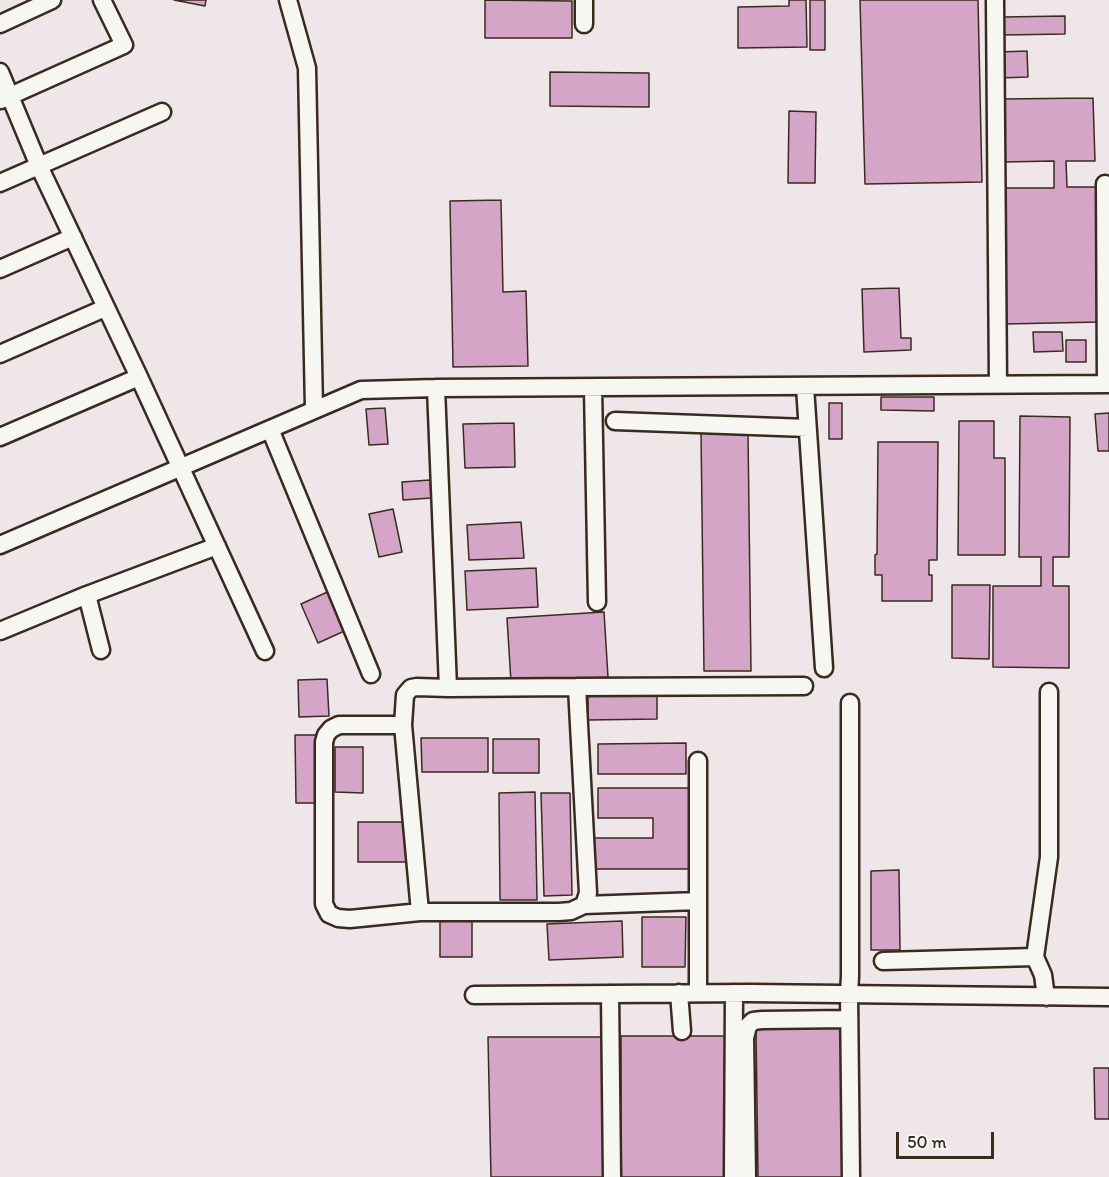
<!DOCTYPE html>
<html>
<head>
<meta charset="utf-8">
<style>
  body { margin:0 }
  #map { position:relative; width:1109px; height:1177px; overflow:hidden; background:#efe6e9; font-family:Itim,sans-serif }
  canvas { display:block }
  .scale { position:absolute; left:896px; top:1132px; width:98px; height:27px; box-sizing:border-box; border:3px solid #3b2a1e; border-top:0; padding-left:8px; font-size:18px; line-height:21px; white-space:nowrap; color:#3b2a1e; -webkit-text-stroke:4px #f6f6f2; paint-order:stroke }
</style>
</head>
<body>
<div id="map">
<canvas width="1109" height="1177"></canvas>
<div class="scale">50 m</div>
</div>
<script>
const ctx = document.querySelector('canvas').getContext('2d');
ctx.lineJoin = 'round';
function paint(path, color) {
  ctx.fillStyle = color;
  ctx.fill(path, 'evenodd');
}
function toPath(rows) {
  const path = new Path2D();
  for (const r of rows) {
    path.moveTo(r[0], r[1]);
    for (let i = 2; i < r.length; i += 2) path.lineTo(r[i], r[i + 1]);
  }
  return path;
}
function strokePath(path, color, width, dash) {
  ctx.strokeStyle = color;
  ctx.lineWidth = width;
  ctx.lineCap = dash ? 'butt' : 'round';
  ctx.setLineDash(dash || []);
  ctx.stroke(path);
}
const building = toPath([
  [174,0,206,0,205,6,174,0],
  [485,0,572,1,572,38,485,38,485,0],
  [789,0,806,0,807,47,738,48,738,7,789,6,789,0],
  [810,0,825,0,825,50,810,50,810,0],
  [860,0,978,0,982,182,865,184,860,0],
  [1065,16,1065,34,1003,35,1003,17,1065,16],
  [1027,51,1028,77,999,78,999,52,1027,51],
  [550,72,649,73,649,107,550,106,550,72],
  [1093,98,1095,161,1066,161,1067,187,1097,187,1100,322,1005,324,1002,188,1054,188,1054,161,1002,162,1001,99,1093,98],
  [789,111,816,112,815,183,788,183,789,111],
  [501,200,503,292,526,291,528,366,453,367,450,201,501,200],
  [899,288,901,338,911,338,911,350,864,352,862,289,899,288],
  [1033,332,1062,332,1063,351,1034,352,1033,332],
  [1066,340,1086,340,1086,362,1066,362,1066,340],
  [881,397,934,397,934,411,881,410,881,397],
  [829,403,842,403,842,439,829,439,829,403],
  [385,408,388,444,369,445,366,409,385,408],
  [1109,413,1109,451,1098,451,1095,414,1109,413],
  [1020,416,1070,417,1069,557,1053,557,1053,586,1069,586,1069,668,993,667,993,586,1041,586,1041,557,1019,557,1020,416],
  [959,421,994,421,994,458,1005,458,1005,555,958,555,959,421],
  [514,423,515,467,465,468,463,424,514,423],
  [701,432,748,432,751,671,704,671,701,432],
  [878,442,938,442,937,560,929,560,929,575,932,575,932,601,882,601,882,575,875,575,875,555,877,554,878,442],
  [430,480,431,498,403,500,402,482,430,480],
  [393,509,402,552,379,557,369,514,393,509],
  [521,522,524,558,469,560,467,525,521,522],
  [536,568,538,607,467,610,465,571,536,568],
  [952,585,990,585,989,659,952,658,952,585],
  [334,589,351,628,318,643,301,604,334,589],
  [604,612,608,677,511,682,507,618,604,612],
  [327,679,329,716,299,717,298,680,327,679],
  [657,693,657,719,588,720,588,694,657,693],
  [295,735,317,735,318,803,296,803,295,735],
  [421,738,488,738,488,772,422,772,421,738],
  [493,739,539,739,539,773,493,773,493,739],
  [686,743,686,774,598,774,598,744,686,743],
  [335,747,363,747,363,793,335,792,335,747],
  [598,788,690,788,690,869,593,869,593,838,653,838,653,818,598,818,598,788],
  [535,792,537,900,500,900,499,793,535,792],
  [541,793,570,793,572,895,544,896,541,793],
  [358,822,410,822,410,862,358,862,358,822],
  [899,870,900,950,871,950,871,871,899,870],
  [642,917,686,917,685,967,642,967,642,917],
  [440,921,472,921,472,957,440,957,440,921],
  [622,921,623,957,549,960,547,924,622,921],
  [843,1027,845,1177,758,1177,756,1028,843,1027],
  [621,1036,725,1036,725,1177,621,1177,621,1036],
  [488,1037,605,1037,607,1177,491,1177,488,1037],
  [1094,1068,1109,1068,1109,1119,1095,1119,1094,1068]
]);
const minor = toPath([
  [288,0,307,68,314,409],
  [584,0,584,24],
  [995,0,998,384],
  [0,24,52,0],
  [0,72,39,166,139,377,265,651],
  [1,100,124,45,102,0],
  [0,183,162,112],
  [1105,184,1106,384],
  [0,269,73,237],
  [0,354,105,308],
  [805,387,824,668],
  [436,388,448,688],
  [593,388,597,602],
  [615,421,807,428],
  [270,429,371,674],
  [0,437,139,377],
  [0,545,361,390,436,388,1109,384],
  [87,595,101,650],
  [0,631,87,595,217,546],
  [577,687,588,893,584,905,571,911,559,912,420,912,403,725,405,695,411,688,417,687,448,688,577,687,804,686],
  [850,703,850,976,849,995,851,1177],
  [403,725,339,725,331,729,326,735,324,742,324,904,329,914,338,918,350,919,420,912],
  [584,905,698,901],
  [883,961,1035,957],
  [679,993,682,1031],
  [698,993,698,761],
  [610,994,612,1177],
  [474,995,750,993,1109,997],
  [1046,997,1043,975,1035,957,1049,857,1049,692],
  [733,1177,734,993],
  [747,1177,745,1038,748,1026,753,1021,762,1020,849,1019]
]);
paint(building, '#d4a5c7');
strokePath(building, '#3b2a1e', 1.5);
strokePath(minor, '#3b2a1e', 21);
strokePath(minor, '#f6f6f2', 16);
</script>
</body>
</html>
